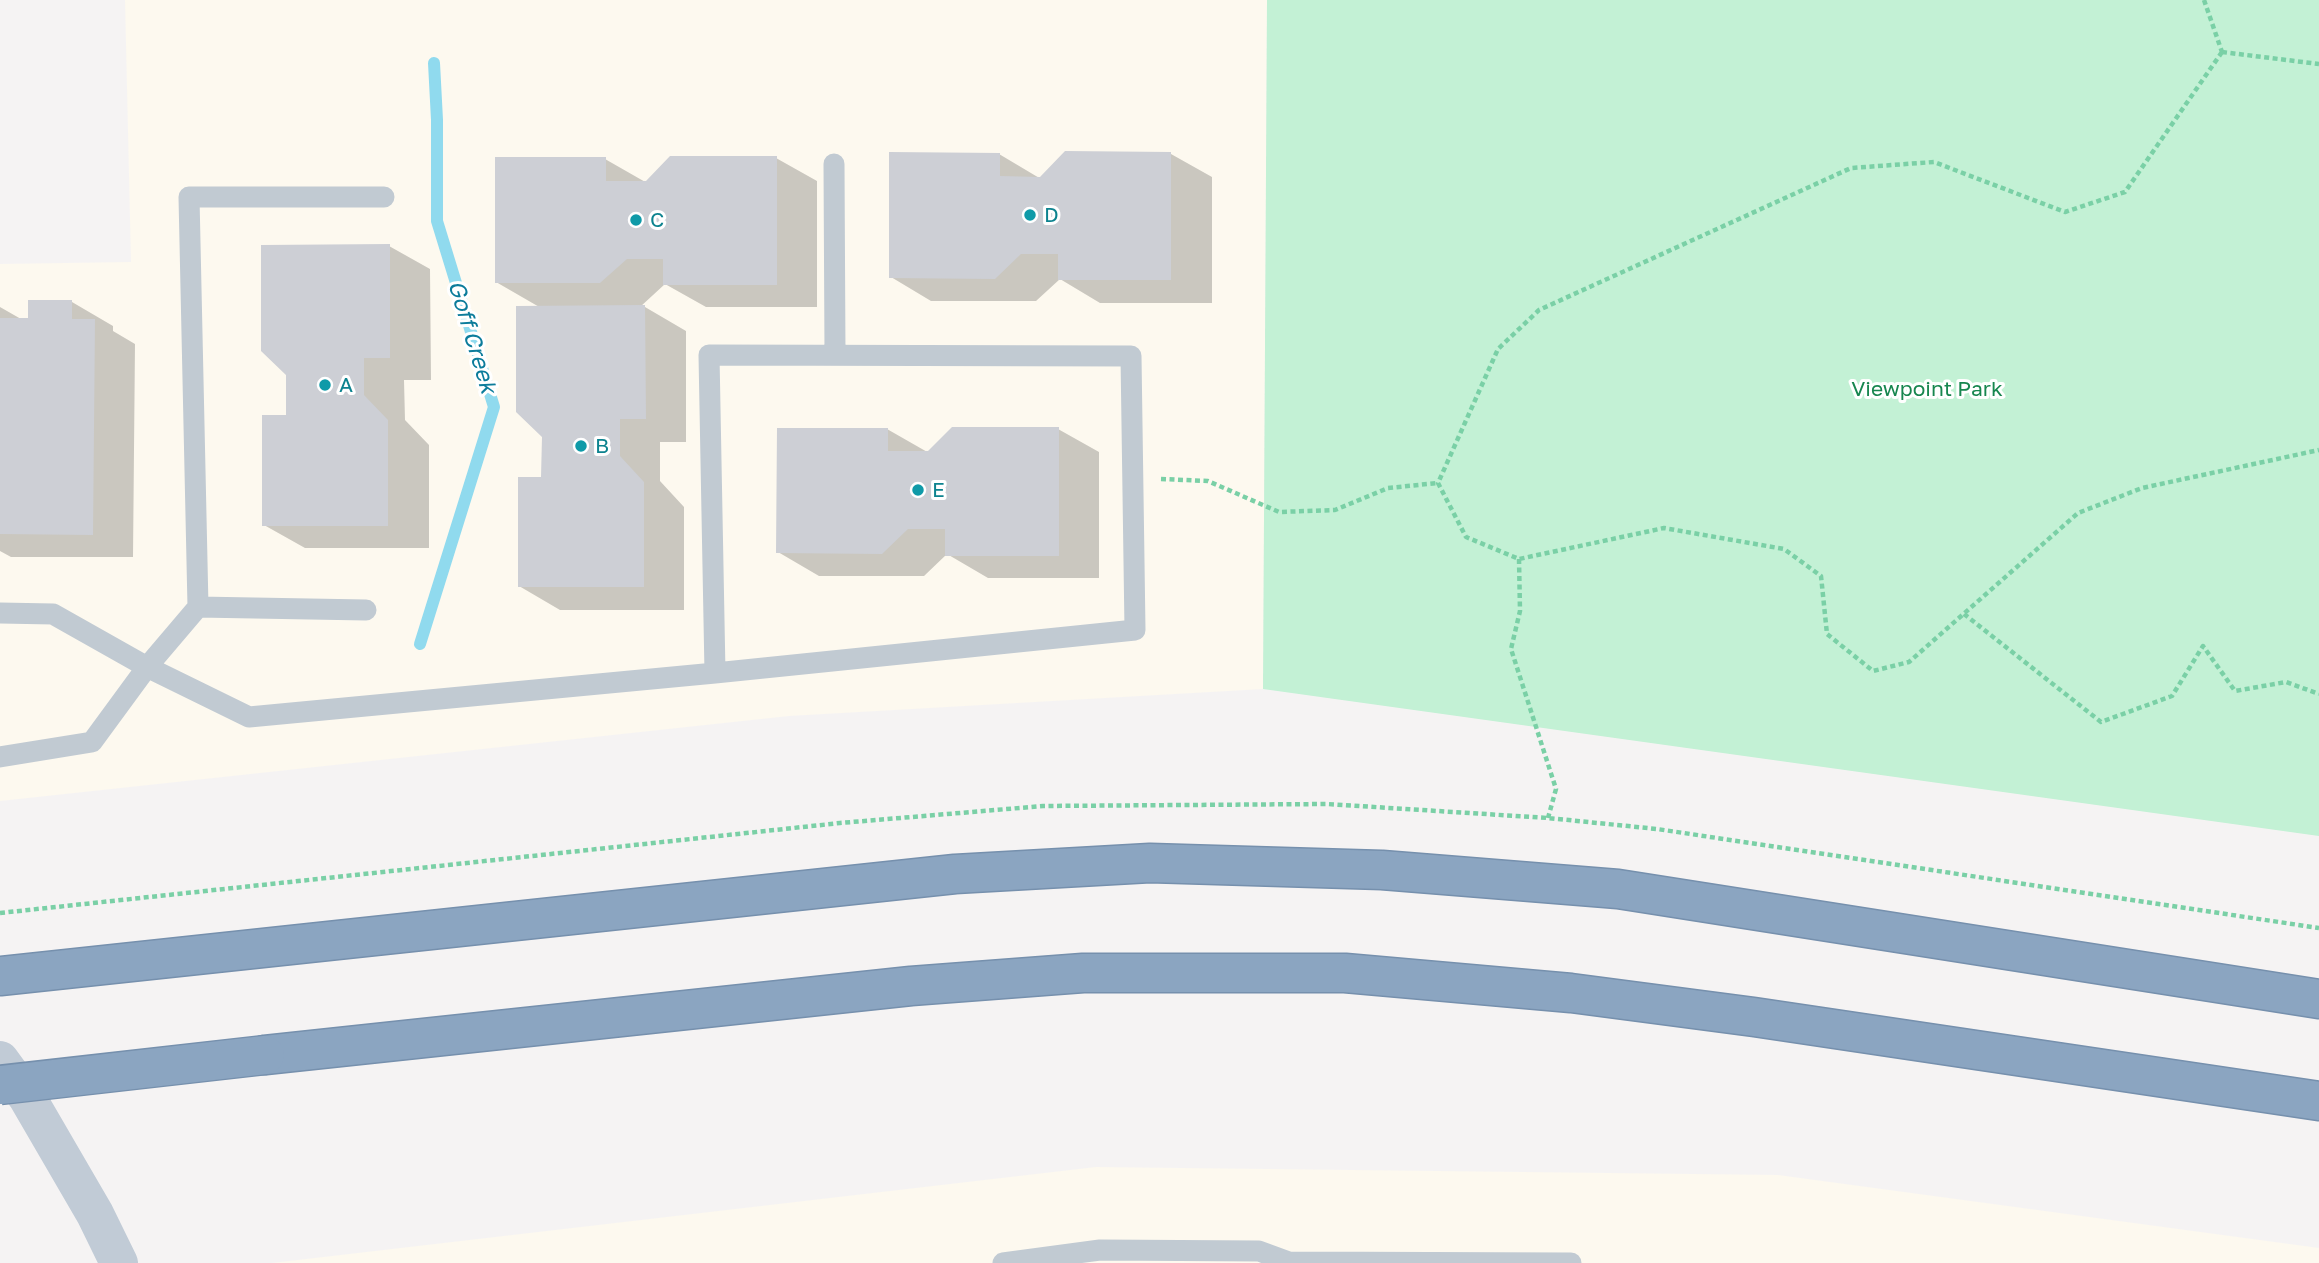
<!DOCTYPE html>
<html>
<head>
<meta charset="utf-8">
<style>
  body { margin:0 }
  canvas { display:block; background:#f5f3f3 }
</style>
</head>
<body>
<canvas width="2319" height="1263"></canvas>
<script>
const ctx = document.querySelector('canvas').getContext('2d');
ctx.lineJoin = 'round';
function paint(path, color) {
  ctx.fillStyle = color;
  ctx.fill(path, 'evenodd');
}
function toPath(rows) {
  const path = new Path2D();
  for (const r of rows) {
    path.moveTo(r[0], r[1]);
    for (let i = 2; i < r.length; i += 2) path.lineTo(r[i], r[i + 1]);
  }
  return path;
}
function strokePath(path, color, width, dash) {
  ctx.strokeStyle = color;
  ctx.lineWidth = width;
  ctx.lineCap = dash ? 'butt' : 'round';
  ctx.setLineDash(dash || []);
  ctx.stroke(path);
}
function drawText(font, color, halo, rows, align = 'center') {
  ctx.font = font + ' "Golos Text",sans-serif';
  ctx.lineWidth = 6;
  ctx.setLineDash([]);
  ctx.textBaseline = 'middle';
  ctx.strokeStyle = halo;
  ctx.fillStyle = color;
  for (const [text, x, y, turn = 0] of rows) {
    ctx.save();
    ctx.translate(x, y);
    ctx.rotate((+turn || 0) * Math.PI / 180);
    ctx.textAlign = isNaN(turn) ? turn : align;
    if (halo) ctx.strokeText(text, 0, 0);
    ctx.fillText(text, 0, 0);
    ctx.restore();
  }
}
const commercial = toPath([
  [125,0,1267,0,1263,689,789,716,0,801,0,264,131,262],
  [1096,1167,1778,1175,2319,1248,2319,1263,272,1263]
]);
const green = toPath([
  [1267,0,2319,0,2319,836,1263,689]
]);
const shadow = toPath([
  [999,154,1041,179,1171,154,1212,177,1212,303,1100,303,1060,279,1036,301,931,301,891,277],
  [776,158,817,181,817,307,706,307,665,284,640,307,645,307,686,331,686,442,660,442,660,481,684,507,684,610,560,610,519,586,543,478,541,308,496,282,605,159,647,183],
  [389,246,430,269,431,380,404,380,405,420,429,445,429,548,305,548,264,525,287,417],
  [72,302,113,326,113,331,135,344,133,557,11,557,0,551,0,307,21,319,29,319],
  [887,429,929,453,1058,429,1099,452,1099,578,988,578,947,554,924,576,819,576,778,552]
]);
const stream = toPath([
  [420,644,494,407,437,221,437,120,434,63]
]);
const building = toPath([
  [1065,151,1171,152,1171,280,1058,280,1058,254,1021,254,995,279,889,278,889,152,1000,153,1000,176,1040,177],
  [670,156,777,156,777,285,663,285,663,259,627,259,600,283,495,283,495,157,606,157,606,181,646,181],
  [390,244,390,358,364,358,364,395,388,420,388,526,262,526,262,415,286,415,286,375,261,351,261,245],
  [28,300,72,300,72,319,95,319,93,535,0,534,0,318,28,318],
  [645,305,646,419,620,419,620,456,644,482,644,587,518,587,518,477,541,477,542,437,516,412,516,306],
  [952,427,1059,427,1059,556,945,556,945,529,908,529,882,554,776,553,777,428,888,428,888,451,928,451]
]);
const path = toPath([
  [2204,0,2222,52],
  [2222,52,2125,192,2065,212,1934,162,1851,168,1539,310,1498,349,1438,483,1466,537,1519,559,1664,528,1784,549,1821,576,1827,634,1873,671,1909,662,2078,513,2142,488,2319,450],
  [2222,52,2319,64],
  [1161,479,1208,481,1279,512,1335,510,1388,488,1438,483],
  [1519,559,1520,611,1511,649,1556,789,1548,818],
  [1964,614,2101,722,2172,696,2203,646,2235,691,2286,682,2319,694],
  [0,913,840,823,1043,806,1327,804,1548,818,1657,829,2319,928]
]);
const lane = toPath([
  [834,164,835,354],
  [198,607,366,610],
  [0,613,53,614,147,667,249,717,715,673,1135,630,1131,356,709,355,715,673],
  [0,757,92,742,147,667,198,607,189,197,384,197],
  [1003,1263,1100,1250,1259,1251,1289,1262,1571,1263]
]);
const secondary = toPath([
  [0,1060,27,1097,95,1214,119,1263]
]);
const highway = toPath([
  [0,976,955,874,1150,863,1382,870,1618,889,2319,999],
  [265,1055,911,986,1083,973,1345,973,1571,993,1754,1017,2319,1101]
]);
const highwayBridge = toPath([
  [0,1085,265,1055]
]);
const markers = [
  [1030,215,7,"#0f9aa8"],
  [636,220,7,"#0f9aa8"],
  [325,385,7,"#0f9aa8"],
  [581,446,7,"#0f9aa8"],
  [918,490,7,"#0f9aa8"]
];
const cultureNames = [
  ["D",1044,215],
  ["C",650,220],
  ["A",339,385],
  ["B",595,446],
  ["E",932,490]
];
const parkNames = [
  ["Viewpoint Park",1927,389]
];
const waterNames = [
  ["Goff Creek",472,337,73]
];
paint(commercial, '#fdf9ef');
paint(green, '#c3f1d5');
paint(shadow, '#0003');
strokePath(stream, '#90daee', 12);
paint(building, '#cdcfd5');
strokePath(highway, '#7690ad', 41);
strokePath(path, '#7ad0a6', 4.5, [5, 3.5]);
strokePath(lane, '#c1cad2', 21);
strokePath(secondary, '#c1cbd6', 38);
strokePath(highway, '#8ba5c1', 38);
strokePath(highwayBridge, '#7690ad', 41, []);
strokePath(highwayBridge, '#8ba5c1', 38);
for (const [x, y, r, color] of markers) {
  const dot = new Path2D();
  dot.arc(x, y, r, 0, 2 * Math.PI);
  ctx.fillStyle = color;
  ctx.fill(dot);
  strokePath(dot, '#fff', 2.5);
}
drawText('21px', '#0d838f', '#fff', cultureNames, 'left');
drawText('21px', '#17864f', '#fff', parkNames);
drawText('italic 23px', '#0c7c9b', '#fff', waterNames);
</script>
</body>
</html>
